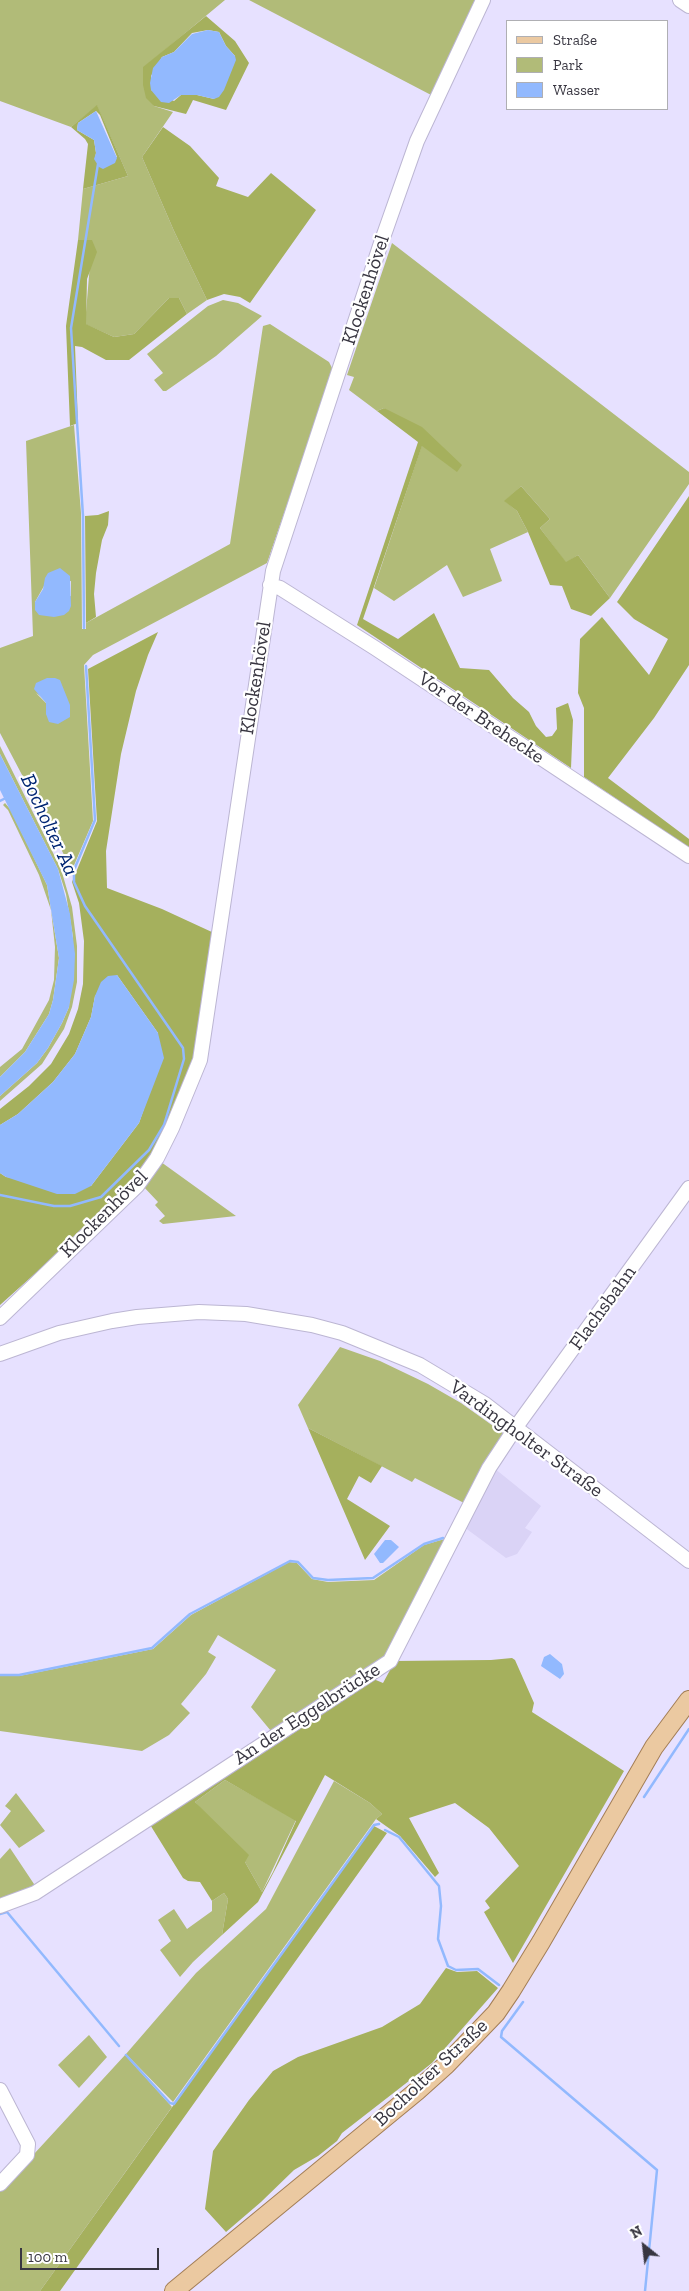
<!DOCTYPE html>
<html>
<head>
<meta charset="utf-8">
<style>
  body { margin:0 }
  #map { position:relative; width:689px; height:2291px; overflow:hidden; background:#e7e1ff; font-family:"Zilla Slab",serif }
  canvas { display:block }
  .legend { position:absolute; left:506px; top:20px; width:162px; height:90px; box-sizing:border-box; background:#fff; border:1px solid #afafb3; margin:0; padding:6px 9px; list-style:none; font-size:15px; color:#383641 }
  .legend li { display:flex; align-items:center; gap:10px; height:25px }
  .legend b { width:25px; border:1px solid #afafb3 }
  .north { position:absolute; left:619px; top:2221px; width:50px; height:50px; -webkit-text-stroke:4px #fff; paint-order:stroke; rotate:331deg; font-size:14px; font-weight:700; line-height:20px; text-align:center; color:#383641 }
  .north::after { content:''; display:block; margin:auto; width:18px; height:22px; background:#383641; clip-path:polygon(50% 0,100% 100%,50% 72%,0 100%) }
  .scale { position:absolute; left:20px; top:2248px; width:139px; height:22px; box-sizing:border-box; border:2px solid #383641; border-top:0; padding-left:6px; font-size:15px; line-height:18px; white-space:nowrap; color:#383641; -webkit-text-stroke:4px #fff; paint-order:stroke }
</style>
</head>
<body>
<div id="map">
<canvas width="689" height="2291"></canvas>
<ul class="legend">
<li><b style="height:6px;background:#ebc9a1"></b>Straße</li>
<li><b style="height:14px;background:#b1bb78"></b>Park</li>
<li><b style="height:14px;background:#92b9fe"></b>Wasser</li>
</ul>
<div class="north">N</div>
<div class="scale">100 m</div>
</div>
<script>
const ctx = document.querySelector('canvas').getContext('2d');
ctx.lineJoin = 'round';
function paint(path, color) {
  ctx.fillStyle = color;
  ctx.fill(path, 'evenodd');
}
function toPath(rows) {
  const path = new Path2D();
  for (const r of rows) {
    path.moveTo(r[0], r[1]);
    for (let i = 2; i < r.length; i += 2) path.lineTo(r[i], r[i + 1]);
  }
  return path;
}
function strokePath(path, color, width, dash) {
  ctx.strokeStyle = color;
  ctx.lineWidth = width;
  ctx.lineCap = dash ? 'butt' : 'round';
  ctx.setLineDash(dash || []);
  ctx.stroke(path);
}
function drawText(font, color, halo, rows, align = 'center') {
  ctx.font = font + ' "Zilla Slab",serif';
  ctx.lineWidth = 4.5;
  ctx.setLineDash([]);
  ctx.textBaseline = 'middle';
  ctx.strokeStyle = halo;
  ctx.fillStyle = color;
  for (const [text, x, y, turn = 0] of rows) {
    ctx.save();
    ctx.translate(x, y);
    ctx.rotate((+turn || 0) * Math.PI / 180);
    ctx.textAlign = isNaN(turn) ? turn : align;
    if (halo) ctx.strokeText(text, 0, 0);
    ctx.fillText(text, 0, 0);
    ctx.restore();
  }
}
const built = toPath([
  [494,1468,541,1506,525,1528,532,1532,517,1554,506,1558,464,1527]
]);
const green = toPath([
  [0,0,225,0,143,68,154,106,173,112,142,157,174,231,207,300,187,314,179,298,169,298,134,334,114,337,85,324,92,240,78,240,83,189,128,176,97,106,71,127,0,101],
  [249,0,478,0,433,96],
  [392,243,689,472,689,484,610,598,578,555,566,563,540,528,550,519,521,486,505,501,517,511,528,532,490,549,502,581,463,597,447,565,394,601,374,588,422,445,457,471,384,408,377,411,349,390,354,377,347,375],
  [223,300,238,303,262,316,216,356,166,391,163,391,154,380,163,373,147,354,208,306],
  [270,324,329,362,333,370,267,563,93,655,84,665,93,821,72,870,0,733,0,648,33,636,26,441,74,425,81,513,82,629,86,629,86,623,230,544,263,326],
  [71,581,71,596,35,602,44,586],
  [36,693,70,717,46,714,46,703],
  [0,746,61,869,72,907,77,946,77,982,72,1007,64,1029,42,1064,0,1101,0,1096,37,1063,48,1048,62,1023,69,1007,73,937,66,894,58,869,0,754],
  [5,803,11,810,47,885,59,958,53,1000,49,1014,25,1052,0,1077,0,1067,22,1049,49,1000,54,980,55,947,51,910,39,875,8,810,3,805],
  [161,1162,236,1216,163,1224,159,1221,165,1216,155,1205,158,1202,142,1185],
  [340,1347,380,1361,428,1384,461,1403,503,1433,503,1437,466,1504,415,1478,412,1482,308,1428,298,1405],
  [448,1538,386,1656,271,1731,251,1707,276,1670,218,1635,208,1652,216,1657,206,1674,181,1704,190,1713,169,1735,142,1751,0,1731,0,1676,19,1676,153,1649,191,1615,289,1562,297,1563,312,1579,328,1582,374,1580,424,1545],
  [225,1780,296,1820,262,1892,245,1862,195,1802],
  [334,1781,370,1803,382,1814,376,1819,173,2102,126,2054,196,1973,266,1909],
  [16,1793,45,1831,19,1848,0,1825,11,1811,5,1806],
  [10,1848,36,1887,0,1901,0,1859],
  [224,1893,228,1899,222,1935,193,1962,180,1977,160,1950,171,1941,158,1920,174,1909,187,1929,212,1911,212,1901],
  [89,2035,107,2057,79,2088,58,2065],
  [125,2055,172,2107,40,2291,0,2291,0,2191]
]);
const forest = toPath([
  [206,16,235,41,249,63,226,110,193,100,186,114,154,106,146,98,143,85,143,67],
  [208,30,219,32,226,46,235,56,214,99,197,95,181,95,174,101,151,90,151,76,162,57,174,52,192,33],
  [97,105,128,176,83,189,88,144,85,139,71,127],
  [96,111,100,115,117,157,95,159,96,153,94,140,77,130,78,123],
  [163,127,190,146,219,178,216,186,248,197,271,173,316,210,250,303,240,297,224,294,207,300,174,231,142,157],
  [78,240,92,240,97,252,87,279,86,324,114,337,134,334,169,298,179,298,187,314,129,360,106,360,82,347,75,346,78,423,70,426,66,326],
  [384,408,422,427,462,465,457,472,422,446,363,619,398,639,434,613,460,668,489,670,513,698,529,712,536,726,546,737,552,736,557,729,556,708,568,703,573,720,571,768,357,625,418,442,377,411],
  [521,486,550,519,540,528,566,562,578,555,610,598,591,616,571,609,562,586,550,585,528,532,517,511,504,501],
  [689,496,689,665,654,718,608,778,689,839,689,848,584,777,584,708,578,693,580,639,602,617,649,675,668,639,634,619,617,602],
  [109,511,108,525,102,540,96,573,94,594,96,617,86,623,85,516,98,515],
  [158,632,148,655,136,691,121,754,106,851,107,888,162,909,214,933,194,1062,166,1131,134,1185,0,1305,0,1173,6,1177,91,1186,139,1123,149,1094,158,1033,117,975,95,996,91,1017,75,1054,53,1082,18,1114,0,1125,0,1109,29,1086,51,1064,69,1034,78,1009,83,984,84,941,79,903,72,882,97,821,88,669],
  [308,1428,382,1466,371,1483,359,1476,347,1499,390,1526,365,1560],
  [512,1658,515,1660,534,1703,532,1712,624,1771,513,1963,484,1912,490,1908,485,1901,519,1866,489,1828,455,1803,409,1818,439,1873,435,1877,400,1836,376,1819,382,1814,370,1803,325,1775,258,1902,222,1935,228,1899,224,1893,212,1901,200,1882,188,1881,183,1878,149,1823,371,1678,383,1683,395,1661,491,1660],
  [225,1780,296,1821,273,1872,262,1892,245,1862,249,1855,195,1802],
  [374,1826,387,1833,60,2291,40,2291],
  [446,1968,457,1972,477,1971,498,1988,432,2063,342,2133,337,2141,318,2156,294,2170,261,2202,226,2232,205,2209,213,2151,249,2100,273,2071,298,2057,382,2027,420,2004]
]);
const water = toPath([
  [208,30,219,32,226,46,235,56,236,60,224,90,219,97,214,99,197,95,181,95,169,103,161,102,151,90,150,83,153,68,158,62,162,57,174,52,192,34],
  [96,111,117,158,115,163,103,169,99,167,94,159,96,153,94,140,77,130,78,123],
  [60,568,70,576,71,606,69,611,64,615,54,617,39,615,35,610,35,602,43,589,45,578,48,573],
  [47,678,55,678,60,680,70,705,70,717,58,724,49,722,46,714,46,703,34,689,36,683],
  [0,754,58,869,70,914,75,954,74,980,69,1007,62,1023,48,1048,37,1063,0,1096,0,1077,25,1052,49,1014,53,1000,59,958,47,885,0,790],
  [117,975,158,1033,164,1058,139,1123,91,1186,75,1194,57,1194,6,1177,0,1173,0,1125,18,1114,53,1082,75,1054,91,1017,95,996,101,982,108,976],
  [385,1540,391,1540,399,1547,383,1563,380,1563,374,1554],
  [550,1654,562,1664,564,1674,560,1679,541,1666,544,1657]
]);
const stream = toPath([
  [84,628,83,516,71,328,98,164],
  [0,801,8,797],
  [0,1195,54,1206,70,1206,101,1197,149,1150,164,1125,184,1059,183,1048,85,906,74,882,74,870,95,820,86,666],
  [0,1675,19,1675,152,1648,190,1614,290,1561,298,1562,313,1578,328,1580,373,1578,424,1544,443,1538],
  [644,1797,689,1729],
  [385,1830,399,1837,439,1886,441,1906,438,1939,448,1966,456,1970,478,1969,499,1985],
  [0,1914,7,1912,119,2046],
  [523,2002,502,2031,501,2037,657,2170,645,2291],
  [126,2055,170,2103,174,2104,374,1825,379,1824]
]);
const minor = toPath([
  [680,0,689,6],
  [270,585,280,588,375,648,689,856],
  [0,1318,137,1186,157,1158,172,1128,200,1060,273,571,380,246,417,141,483,0],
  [0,1354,59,1333,112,1321,137,1317,199,1312,246,1314,312,1325,342,1333,420,1365,485,1404,689,1561],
  [0,1906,35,1893,390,1661,489,1468,516,1427,689,1188],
  [0,2090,28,2144,27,2155,0,2184]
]);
const major = toPath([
  [174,2291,417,2091,446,2065,496,2013,511,1991,541,1942,654,1747,689,1700]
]);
const streetNames = [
  ["Klockenhövel",366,290,-72],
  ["Klockenhövel",256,678,-81],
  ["Vor der Brehecke",481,718,34],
  ["Klockenhövel",104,1214,-45],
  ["Flachsbahn",603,1308,-54],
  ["Vardingholter Straße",526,1439,36],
  ["An der Eggelbrücke",307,1714,-33],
  ["Bocholter Straße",431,2073,-43]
];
const waterNames = [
  ["Bocholter Aa",49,825,65]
];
paint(built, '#dad3f6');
paint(green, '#b1bb78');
paint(forest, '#a5b05d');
paint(water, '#92b9fe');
strokePath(stream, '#92b9fe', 2.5);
strokePath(minor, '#bcb6d3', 16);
strokePath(major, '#a37e56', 20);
strokePath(minor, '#fff', 14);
strokePath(major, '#ebc9a1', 18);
drawText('20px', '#383641', '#fff', streetNames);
drawText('italic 21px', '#002673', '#fff', waterNames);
</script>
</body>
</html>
